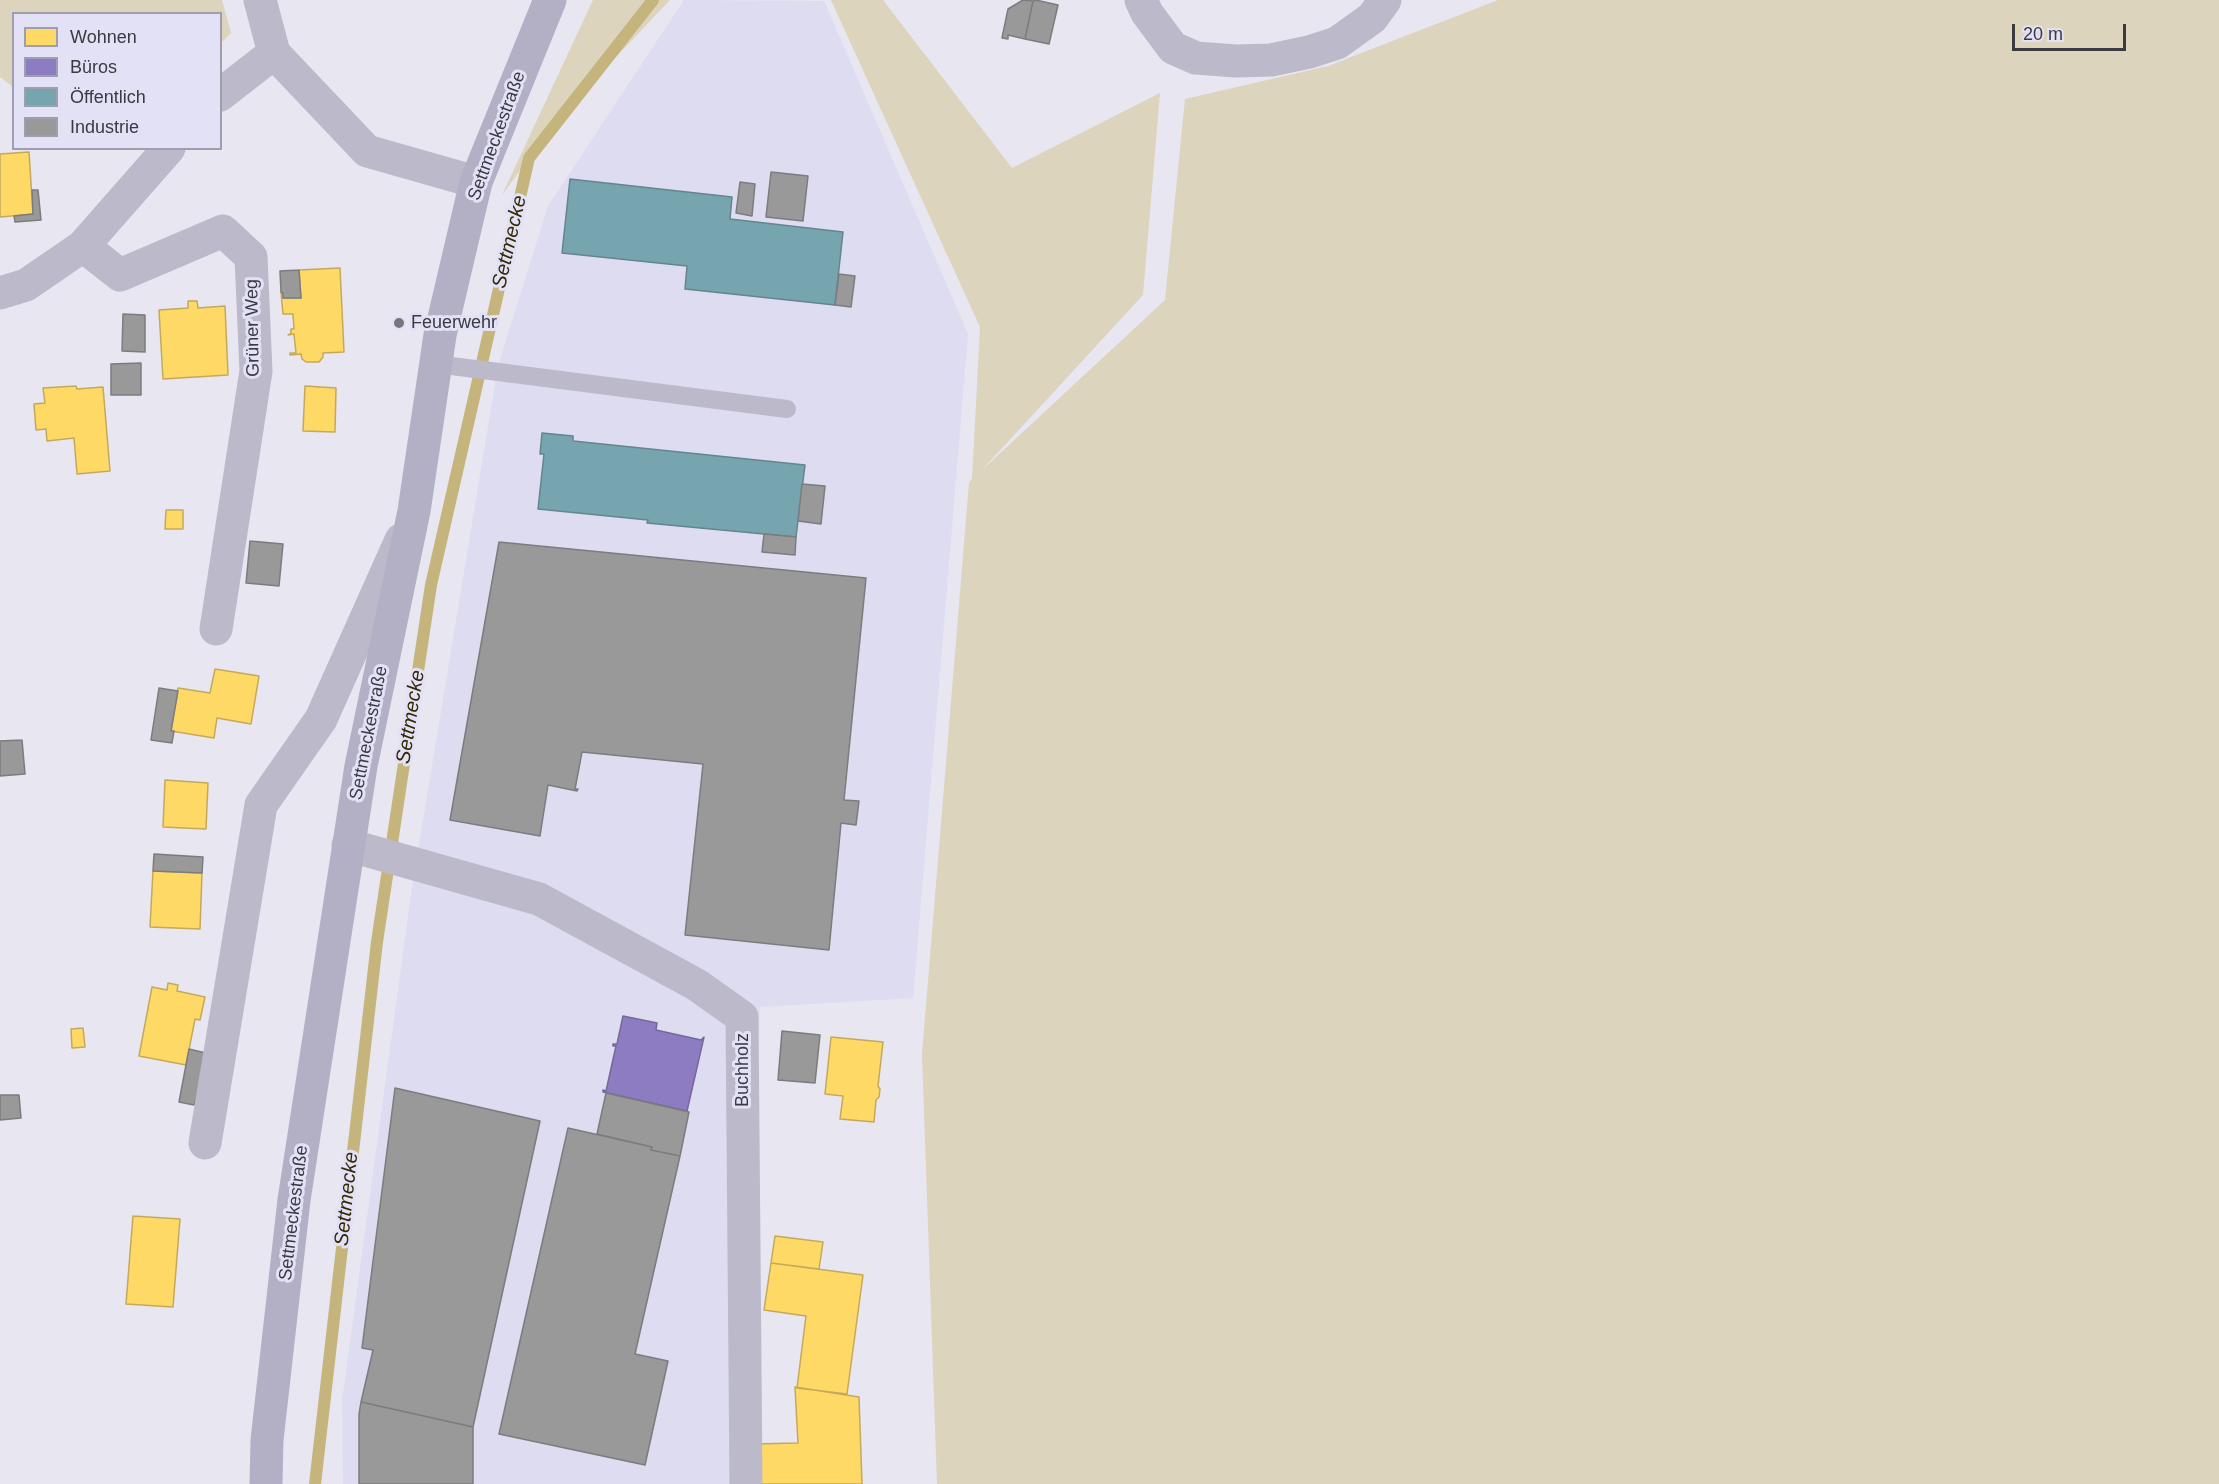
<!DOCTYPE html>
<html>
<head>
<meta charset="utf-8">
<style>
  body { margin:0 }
  #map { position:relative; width:2219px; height:1484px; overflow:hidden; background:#e7e6f1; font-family:Arial,sans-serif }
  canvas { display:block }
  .legend { position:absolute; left:12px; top:12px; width:210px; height:138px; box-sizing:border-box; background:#e3e1f6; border:2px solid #9f9eae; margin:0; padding:8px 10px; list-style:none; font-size:18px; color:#3a3a42 }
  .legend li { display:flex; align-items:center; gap:12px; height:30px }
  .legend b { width:30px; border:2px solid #9f9eae }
  .scale { position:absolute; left:2012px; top:24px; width:114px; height:27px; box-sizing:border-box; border:3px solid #3a3a42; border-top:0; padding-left:8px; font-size:18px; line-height:21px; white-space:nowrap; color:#3a3a42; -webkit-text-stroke:4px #e3e1f6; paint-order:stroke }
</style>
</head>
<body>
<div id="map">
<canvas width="2219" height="1484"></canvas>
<ul class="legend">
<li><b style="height:16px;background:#ffd966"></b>Wohnen</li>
<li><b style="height:16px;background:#8e7cc3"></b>Büros</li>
<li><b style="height:16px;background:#76a5af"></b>Öffentlich</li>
<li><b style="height:16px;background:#999"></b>Industrie</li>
</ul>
<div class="scale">20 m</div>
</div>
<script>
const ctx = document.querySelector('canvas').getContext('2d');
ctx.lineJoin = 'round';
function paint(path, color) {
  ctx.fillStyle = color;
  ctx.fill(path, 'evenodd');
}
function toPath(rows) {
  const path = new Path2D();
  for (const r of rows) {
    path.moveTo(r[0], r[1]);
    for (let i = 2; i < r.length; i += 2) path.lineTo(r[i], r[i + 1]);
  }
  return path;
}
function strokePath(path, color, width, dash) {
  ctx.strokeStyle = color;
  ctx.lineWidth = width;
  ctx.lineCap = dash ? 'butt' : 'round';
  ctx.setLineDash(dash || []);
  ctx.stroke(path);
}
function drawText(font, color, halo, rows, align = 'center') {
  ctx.font = font + ' Arial,sans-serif';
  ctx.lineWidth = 6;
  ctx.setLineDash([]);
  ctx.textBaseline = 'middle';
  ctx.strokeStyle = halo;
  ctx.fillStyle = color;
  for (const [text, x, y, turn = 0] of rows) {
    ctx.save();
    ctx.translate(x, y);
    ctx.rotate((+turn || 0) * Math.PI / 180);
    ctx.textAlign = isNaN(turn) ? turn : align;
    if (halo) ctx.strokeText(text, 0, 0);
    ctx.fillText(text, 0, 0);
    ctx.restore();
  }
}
const built = toPath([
  [684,0,824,1,968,334,913,998,760,1007,747,1484,343,1484,342,1401,412,887,498,366,548,206]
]);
const green = toPath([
  [0,0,222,0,231,33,221,43,220,14,14,14,13,87,0,77],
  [593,0,670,0,560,116,502,195],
  [831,0,883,0,1012,168,1160,93,1143,295,981,471,1165,300,1185,99,1328,66,1498,0,2219,0,2219,1484,937,1484,922,1054,969,483,972,479,980,327]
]);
const homes = toPath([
  [29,152,33,214,0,217,0,154,29,152],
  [340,268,344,352,323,353,323,357,319,362,306,362,302,359,301,354,290,355,290,353,296,353,294,334,288,335,291,333,291,329,294,329,293,314,283,314,281,292,283,293,283,298,301,298,299,270,340,268],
  [188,301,197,301,198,308,225,306,228,375,163,379,159,310,188,308,188,301],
  [76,386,77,389,103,387,110,471,77,474,74,438,47,441,46,429,36,430,34,404,45,403,43,388,76,386],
  [305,386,336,388,335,432,303,431,305,386],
  [166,510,183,510,183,529,165,529,166,510],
  [215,669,259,676,251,724,217,718,214,738,171,731,178,688,210,693,215,669],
  [165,780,208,783,206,829,163,827,165,780],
  [153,871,202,873,200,929,150,927,153,871],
  [168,983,178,985,177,991,205,997,200,1020,195,1019,186,1065,139,1056,152,987,167,990,168,983],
  [83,1028,85,1047,72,1048,71,1029,83,1028],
  [831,1037,883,1042,878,1086,880,1089,879,1097,876,1100,874,1122,840,1119,843,1096,825,1094,831,1037],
  [133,1216,180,1219,173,1307,126,1304,133,1216],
  [775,1236,823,1242,819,1269,771,1263,775,1236],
  [771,1263,863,1275,847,1394,797,1388,806,1316,764,1310,771,1263],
  [795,1387,859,1397,862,1484,755,1484,754,1444,798,1443,795,1387]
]);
const offices = toPath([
  [623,1016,657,1023,656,1030,701,1040,704,1037,687,1111,603,1092,603,1090,606,1091,616,1046,613,1046,613,1044,617,1044,623,1016]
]);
const public = toPath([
  [570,179,732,197,730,219,843,232,835,305,685,289,687,266,562,253,570,179],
  [542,433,573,436,573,441,805,465,796,537,647,523,648,520,538,509,544,454,540,454,542,433]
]);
const industry = toPath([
  [1023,0,1033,1,1025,39,1008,35,1008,39,1002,38,1008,9,1023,0],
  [1036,0,1058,5,1049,44,1025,39,1033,1,1036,0],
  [771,172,808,176,803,221,766,217,771,172],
  [740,182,755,184,752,216,736,213,740,182],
  [32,190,38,190,41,220,15,222,14,216,33,214,32,190],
  [299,270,301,298,283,298,283,293,281,292,280,271,299,270],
  [839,274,855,276,851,307,835,305,839,274],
  [123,314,145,315,145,352,122,351,123,314],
  [141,363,141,395,111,395,111,364,141,363],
  [802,484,825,486,821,524,798,521,802,484],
  [764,534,796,537,795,555,762,552,764,534],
  [250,541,283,544,279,586,246,583,250,541],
  [499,542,866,578,844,800,859,801,856,825,841,823,829,950,685,935,703,764,582,752,575,789,578,789,577,791,548,785,540,836,450,820,499,542],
  [159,688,178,691,171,731,174,731,172,743,151,740,159,688],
  [22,740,25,774,0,776,0,741,22,740],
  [154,854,203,857,202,873,153,871,154,854],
  [782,1031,820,1035,815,1083,778,1080,782,1031],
  [189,1049,214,1055,194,1105,179,1102,189,1049],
  [395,1088,540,1121,473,1427,361,1402,373,1350,362,1348,395,1088],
  [606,1093,689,1112,680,1156,651,1150,652,1147,597,1134,606,1093],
  [0,1095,19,1095,21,1118,0,1120,0,1095],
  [568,1128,652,1147,651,1150,680,1156,635,1354,668,1361,645,1465,499,1434,568,1128],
  [361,1402,473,1427,473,1484,359,1484,359,1414,361,1402]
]);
const stream = toPath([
  [315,1484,377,942,431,585,529,158,653,0]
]);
const lane = toPath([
  [436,364,787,409]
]);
const street = toPath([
  [260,0,274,53,367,151,476,182],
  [1141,0,1147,13,1173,48,1196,58,1236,61,1271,60,1309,52,1337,43,1372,18,1385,0],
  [220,95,274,53],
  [83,246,120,275,223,231,251,257,256,371,216,629],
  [0,293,26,285,83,246,169,148],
  [348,845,539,899,697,985,742,1017,746,1484],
  [205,1143,261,805,321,719,401,540]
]);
const secondary = toPath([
  [266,1484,267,1440,294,1200,361,766,414,511,440,335,476,182,550,0]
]);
const markers = [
  [399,323,6,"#77767f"]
];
const streetNames = [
  ["Settmeckestraße",497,136,-70],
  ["Grüner Weg",253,328,-91],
  ["Settmeckestraße",369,733,-79],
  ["Buchholz",743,1070,-90],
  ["Settmeckestraße",294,1213,-83]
];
const poiNames = [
  ["Feuerwehr",411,323]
];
const waterNames = [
  ["Settmecke",510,242,-77],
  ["Settmecke",411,717,-81],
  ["Settmecke",347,1199,-84]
];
paint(built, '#dedcf0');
paint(green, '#dcd4bd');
paint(homes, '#ffd966');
strokePath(homes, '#c4a95b', 1.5);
paint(offices, '#8e7cc3');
strokePath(offices, '#75689c', 1.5);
paint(public, '#76a5af');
strokePath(public, '#64858e', 1.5);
paint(industry, '#999');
strokePath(industry, '#7c7c7f', 1.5);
strokePath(stream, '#c5b57c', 12);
strokePath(lane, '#bcb9cb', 18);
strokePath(street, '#bcb9cb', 33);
strokePath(secondary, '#b3b0c5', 33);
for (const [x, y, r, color] of markers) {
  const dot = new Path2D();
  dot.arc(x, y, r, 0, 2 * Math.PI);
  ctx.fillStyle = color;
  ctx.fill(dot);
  strokePath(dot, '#e3e1f6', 2);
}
drawText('18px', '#3a3a42', '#e3e1f6', streetNames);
drawText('18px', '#3a3a42', '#e3e1f6', poiNames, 'left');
drawText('italic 20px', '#332902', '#e3e1f6', waterNames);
</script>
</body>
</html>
